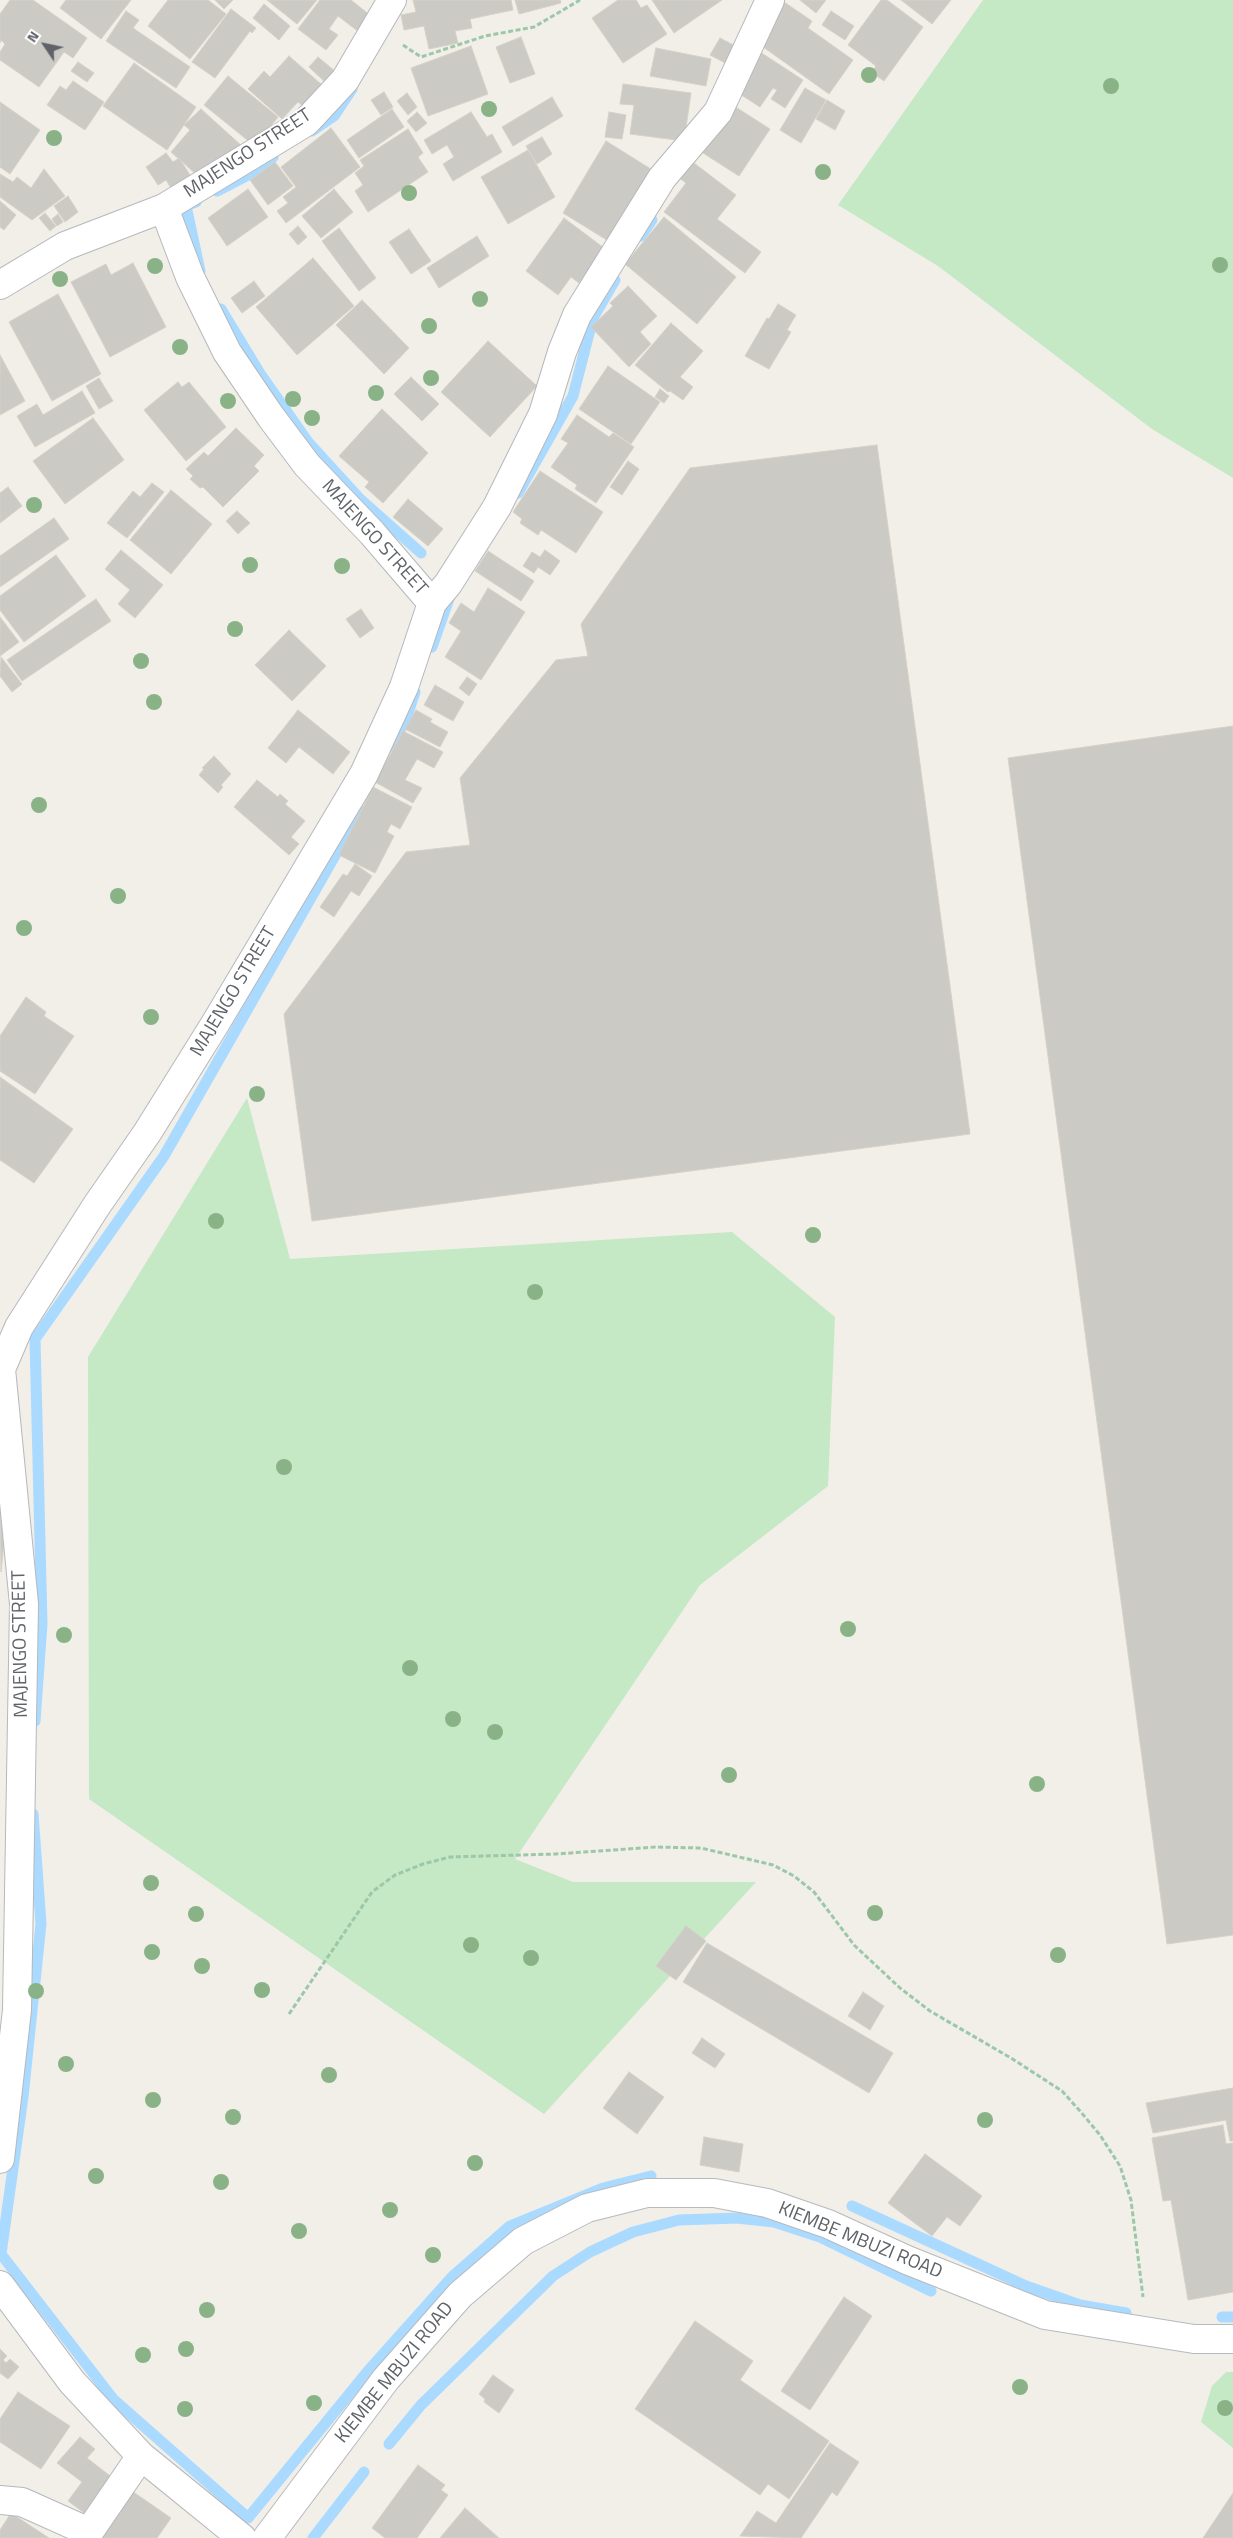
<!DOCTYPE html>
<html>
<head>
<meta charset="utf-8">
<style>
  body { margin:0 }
  #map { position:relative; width:1233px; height:2538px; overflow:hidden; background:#f1efe8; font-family:"Titillium Web",sans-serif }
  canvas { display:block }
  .north { position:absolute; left:20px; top:20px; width:50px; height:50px; -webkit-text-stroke:4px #fff; paint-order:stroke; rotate:304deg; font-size:14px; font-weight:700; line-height:20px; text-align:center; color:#5f6368 }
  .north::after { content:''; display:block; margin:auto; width:18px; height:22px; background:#5f6368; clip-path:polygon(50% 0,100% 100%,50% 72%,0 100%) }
</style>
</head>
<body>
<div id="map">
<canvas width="1233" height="2538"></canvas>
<div class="north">N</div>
</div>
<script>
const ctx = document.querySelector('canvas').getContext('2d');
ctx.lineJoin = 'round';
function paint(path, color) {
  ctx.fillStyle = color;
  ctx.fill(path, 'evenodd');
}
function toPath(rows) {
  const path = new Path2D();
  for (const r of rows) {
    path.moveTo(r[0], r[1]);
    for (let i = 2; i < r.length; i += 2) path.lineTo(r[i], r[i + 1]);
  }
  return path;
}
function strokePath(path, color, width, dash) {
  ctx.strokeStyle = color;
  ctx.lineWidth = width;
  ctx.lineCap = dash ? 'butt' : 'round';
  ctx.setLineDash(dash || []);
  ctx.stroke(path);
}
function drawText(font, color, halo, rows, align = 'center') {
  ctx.font = font + ' "Titillium Web",sans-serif';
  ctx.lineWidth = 4;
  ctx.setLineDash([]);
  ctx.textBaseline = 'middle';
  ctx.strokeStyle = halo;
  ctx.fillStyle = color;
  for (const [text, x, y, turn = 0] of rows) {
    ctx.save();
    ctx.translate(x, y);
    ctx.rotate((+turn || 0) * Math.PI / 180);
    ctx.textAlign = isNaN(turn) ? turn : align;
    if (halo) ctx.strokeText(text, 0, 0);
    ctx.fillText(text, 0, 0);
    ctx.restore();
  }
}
const green = toPath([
  [983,0,1233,0,1233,478,1152,429,938,266,838,205],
  [247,1098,290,1259,732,1232,835,1317,828,1486,700,1585,515,1859,573,1882,756,1882,544,2114,89,1799,88,1357],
  [1226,2372,1233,2372,1233,2448,1201,2422,1212,2386]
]);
const stream = toPath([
  [312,131,334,116,352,89],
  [217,191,246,176,273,157],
  [196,202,186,206,200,271],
  [641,236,652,220],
  [221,309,261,375,308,442,359,498,421,553],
  [518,493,573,396,593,318,615,280],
  [432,647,450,596],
  [391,746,406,719,415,692],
  [35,1721,42,1624,35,1339,164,1156,337,852,358,809],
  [33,1814,41,1924,23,2097,1,2254,114,2400,248,2518,368,2371,452,2277,510,2226,603,2188,651,2176],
  [852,2206,1026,2286,1080,2305,1126,2313],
  [1222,2317,1233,2317],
  [389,2444,421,2405,553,2276,590,2252,633,2232,679,2220,737,2218,774,2222,820,2237,931,2291],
  [313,2538,364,2472]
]);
const building = toPath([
  [10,0,33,0,87,38,73,58,64,52,39,87,0,60,0,52,5,44,1,40,0,43,0,14,10,0],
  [66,0,131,0,101,39,60,8,66,0],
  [168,0,208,0,226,14,190,59,148,26,168,0],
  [215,0,233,0,224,9,215,0],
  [267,0,317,0,297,24,267,0],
  [320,0,351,0,371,16,359,32,338,16,329,29,338,35,326,50,298,29,320,0],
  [413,0,511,0,513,10,470,19,472,28,455,31,458,43,429,49,424,26,404,30,401,15,416,12,413,0],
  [515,0,560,0,561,3,519,14,515,0],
  [618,0,636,0,641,8,647,5,667,34,623,63,592,18,618,0],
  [652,0,722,0,674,33,652,0],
  [781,0,812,21,808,28,853,60,829,94,752,39,781,0],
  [800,0,826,0,816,13,800,0],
  [881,0,887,0,923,27,884,81,871,72,876,66,848,45,881,0],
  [901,0,951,0,932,24,901,0],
  [264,4,290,26,279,40,253,18,264,4],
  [231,9,256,28,252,33,250,31,215,78,192,62,231,9],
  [126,11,139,20,133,28,190,67,176,88,106,41,126,11],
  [831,11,854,26,845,40,822,25,831,11],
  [521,37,535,74,510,83,496,47,521,37],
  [720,38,741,49,731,66,710,55,720,38],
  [471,46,488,94,428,116,411,68,471,46],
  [656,48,711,59,706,86,650,76,656,48],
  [757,50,803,80,785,108,771,99,777,90,773,88,760,107,732,89,757,50],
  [289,56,322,85,303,106,298,102,282,119,248,89,264,71,270,77,289,56],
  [318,57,336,72,326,83,309,67,318,57],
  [78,62,94,73,87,82,71,71,78,62],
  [134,63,196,107,167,150,103,106,134,63],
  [228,76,278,117,264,135,260,132,251,143,204,105,228,76],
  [73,81,104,102,85,130,47,105,60,86,66,90,73,81],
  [623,84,691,93,684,141,630,134,634,105,620,104,623,84],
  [805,88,826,100,801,143,780,130,805,88],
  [384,92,393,107,381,115,371,100,384,92],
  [407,93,417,107,408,115,397,101,407,93],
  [552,97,563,116,513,146,502,127,552,97],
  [827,100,845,111,835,130,816,119,827,100],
  [0,102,40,130,10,174,0,167,0,102],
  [734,106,770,129,739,176,703,153,734,106],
  [201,109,243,147,217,166,212,161,198,176,171,152,190,130,184,125,201,109],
  [392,109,404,127,359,158,347,140,392,109],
  [417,112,427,123,416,132,407,121,417,112],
  [471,112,487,137,492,134,502,152,453,181,443,164,454,157,447,145,432,154,424,140,471,112],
  [609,112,626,115,622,139,605,137,609,112],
  [331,128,360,167,286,223,277,211,288,203,283,197,296,187,281,167,331,128],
  [408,129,423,153,418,157,428,172,368,212,355,191,363,185,355,173,364,166,360,160,408,129],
  [542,137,552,154,537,164,526,146,542,137],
  [606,141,654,171,610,242,563,213,606,141],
  [528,150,555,197,508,224,481,177,528,150],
  [166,153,173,162,179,158,190,175,171,188,166,180,158,185,146,167,166,153],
  [690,160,736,195,717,219,761,252,745,273,664,212,686,183,678,177,690,160],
  [275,162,293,186,268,205,250,180,275,162],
  [44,169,65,196,32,220,0,197,0,174,13,182,17,177,31,188,44,169],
  [248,189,268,217,227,246,208,218,248,189],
  [334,189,353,212,321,238,302,216,334,189],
  [68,196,78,212,65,222,54,206,68,196],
  [0,201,16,215,4,230,0,227,0,201],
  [45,213,56,226,50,231,39,218,45,213],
  [58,214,63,222,57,226,52,219,58,214],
  [664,217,736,277,697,324,625,264,664,217],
  [564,218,604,248,579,283,571,277,558,295,526,271,564,218],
  [298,226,307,237,298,245,289,234,298,226],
  [339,228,376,278,359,291,322,241,339,228],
  [409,229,431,261,411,274,389,242,409,229],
  [477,236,489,256,439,288,427,268,477,236],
  [313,258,354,306,297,355,256,307,313,258],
  [133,263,166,327,110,357,71,282,106,264,111,275,133,263],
  [254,281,265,296,242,313,231,298,254,281],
  [628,286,657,316,640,332,651,344,629,367,591,327,613,306,610,303,628,286],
  [58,294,101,374,52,401,9,322,58,294],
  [362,300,409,348,384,374,336,325,362,300],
  [778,304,796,315,787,330,791,332,769,369,745,356,767,318,769,319,778,304],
  [671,323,703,351,680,377,693,387,683,400,670,391,668,392,635,365,671,323],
  [488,341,537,386,490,437,441,392,488,341],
  [0,355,25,401,0,415,0,355],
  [608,366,660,402,631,444,579,409,608,366],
  [411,377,439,404,422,421,394,394,411,377],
  [99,378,113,401,99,409,86,386,99,378],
  [178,382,182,387,189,382,226,427,186,461,144,410,178,382],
  [660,389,669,396,664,403,655,397,660,389],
  [82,391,95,413,35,447,17,416,37,404,43,415,82,391],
  [382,409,428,453,383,503,365,487,369,482,339,456,382,409],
  [577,415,609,437,613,433,634,447,596,503,575,489,577,485,551,467,568,443,561,439,577,415],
  [93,418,124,460,65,504,33,461,93,418],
  [236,428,264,455,254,466,259,471,223,507,203,487,200,488,190,479,193,476,186,469,204,452,208,456,236,428],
  [877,445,970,1134,312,1221,284,1014,406,852,470,845,460,778,556,660,588,656,581,624,690,468,877,445],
  [628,461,639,469,622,495,610,487,628,461],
  [540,471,603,512,576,553,541,530,538,535,520,523,522,519,513,512,540,471],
  [152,483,164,492,127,538,107,523,133,491,140,497,152,483],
  [8,487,22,506,0,523,0,493,8,487],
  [171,490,212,524,171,574,130,540,171,490],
  [408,499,443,529,428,546,393,517,408,499],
  [237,511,250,523,238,534,226,521,237,511],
  [54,518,69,539,0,587,0,556,54,518],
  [121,550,163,585,135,618,118,604,130,590,105,569,121,550],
  [545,550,560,561,550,575,538,567,534,573,523,566,532,552,540,557,545,550],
  [488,551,534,581,521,601,475,571,488,551],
  [56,555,86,596,24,642,0,610,0,596,56,555],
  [488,588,525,612,481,680,445,657,461,631,449,623,461,603,474,612,488,588],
  [96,599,111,621,22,681,7,660,96,599],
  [361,609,374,628,360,638,346,619,361,609],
  [0,617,19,642,0,656,0,617],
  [289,630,326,666,292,701,255,665,289,630],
  [1,657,22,684,12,692,0,676,1,657],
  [467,677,477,684,469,696,459,688,467,677],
  [435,685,464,702,453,721,424,705,435,685],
  [298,710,350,752,333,774,299,747,286,763,268,748,298,710],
  [416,710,432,719,430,722,448,732,440,747,405,729,416,710],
  [1233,726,1233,1935,1167,1944,1008,758,1233,726],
  [403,731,443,752,434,768,417,759,405,780,422,788,413,803,375,782,403,731],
  [214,756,231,774,221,785,223,787,218,793,199,775,204,769,202,768,214,756],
  [257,780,278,797,280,794,288,801,285,804,305,821,291,837,299,844,289,855,234,807,257,780],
  [373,787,412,807,400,829,391,824,387,832,394,836,375,873,339,855,373,787],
  [355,864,372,876,359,896,351,891,334,917,320,907,343,874,347,876,355,864],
  [26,997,46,1012,44,1016,74,1036,35,1094,0,1071,0,1036,26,997],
  [0,1077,73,1129,34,1183,0,1160,0,1077],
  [0,1512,11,1513,12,1543,4,1542,1,1572,0,1512],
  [686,1926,706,1941,676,1980,656,1966,686,1926],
  [707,1943,893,2053,869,2093,683,1982,707,1943],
  [863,1992,884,2006,870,2030,848,2016,863,1992],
  [702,2038,725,2054,715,2068,692,2053,702,2038],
  [629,2072,664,2097,637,2134,603,2108,629,2072],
  [1233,2088,1233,2141,1230,2141,1226,2120,1153,2133,1146,2103,1233,2088],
  [1223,2125,1226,2144,1233,2143,1233,2292,1188,2300,1171,2200,1163,2201,1152,2138,1223,2125],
  [704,2137,743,2144,739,2172,700,2165,704,2137],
  [925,2154,982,2196,960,2226,947,2217,932,2236,888,2203,925,2154],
  [844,2297,872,2316,810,2410,781,2391,844,2297],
  [695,2321,753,2361,740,2380,829,2441,789,2499,768,2484,760,2495,635,2409,695,2321],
  [0,2349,7,2356,3,2360,6,2363,10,2359,19,2367,8,2379,0,2373,0,2349],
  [493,2375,514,2390,499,2413,484,2402,485,2399,479,2394,493,2375],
  [18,2392,70,2426,41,2469,0,2442,0,2419,18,2392],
  [80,2437,95,2449,87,2458,114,2479,87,2515,68,2501,82,2482,57,2463,80,2437],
  [830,2443,859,2462,837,2496,832,2492,801,2538,740,2536,757,2511,776,2523,830,2443],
  [418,2465,445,2485,441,2490,448,2495,417,2538,385,2538,372,2528,418,2465],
  [129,2489,171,2518,157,2538,93,2538,129,2489],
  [1233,2493,1233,2538,1203,2538,1233,2493],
  [465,2508,499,2538,440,2538,465,2508],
  [11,2513,49,2538,0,2538,0,2530,11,2513]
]);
const path = toPath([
  [403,45,421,57,485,36,534,27,580,0],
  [289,2014,372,1892,395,1875,423,1864,450,1857,556,1854,656,1847,701,1848,773,1865,794,1876,814,1892,854,1945,900,1988,930,2011,1011,2058,1062,2091,1080,2111,1100,2135,1120,2166,1131,2200,1143,2297]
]);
const minor = toPath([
  [0,285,65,246,164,208],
  [432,603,448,584,497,507,543,414,562,352,577,315,662,178,718,112,770,0],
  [0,2159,17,2010,24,1604,1,1369,19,1327,97,1205,147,1133,215,1024,364,774,404,687,432,603,372,533,307,465,271,417,227,352,190,277,164,208,306,122,345,80,392,0],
  [0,2285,72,2382,141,2456,242,2538],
  [0,2500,22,2502,89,2532,141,2456]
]);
const secondary = toPath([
  [267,2538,386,2379,460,2295,523,2241,587,2208,647,2193,714,2193,767,2203,828,2224,907,2260,1045,2315,1194,2339,1233,2339]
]);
const trees = [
  [869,75],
  [1111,86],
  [489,109],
  [54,138],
  [823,172],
  [409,193],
  [1220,265],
  [155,266],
  [60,279],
  [480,299],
  [429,326],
  [180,347],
  [431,378],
  [376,393],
  [293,399],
  [228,401],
  [312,418],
  [34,505],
  [250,565],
  [342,566],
  [235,629],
  [141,661],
  [154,702],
  [39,805],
  [118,896],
  [24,928],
  [151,1017],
  [257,1094],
  [216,1221],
  [813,1235],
  [535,1292],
  [284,1467],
  [848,1629],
  [64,1635],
  [410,1668],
  [453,1719],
  [495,1732],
  [729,1775],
  [1037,1784],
  [151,1883],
  [875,1913],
  [196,1914],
  [471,1945],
  [152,1952],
  [1058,1955],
  [531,1958],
  [202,1966],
  [262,1990],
  [36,1991],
  [66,2064],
  [329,2075],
  [153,2100],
  [233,2117],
  [985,2120],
  [475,2163],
  [96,2176],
  [221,2182],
  [390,2210],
  [299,2231],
  [433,2255],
  [207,2310],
  [186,2349],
  [143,2355],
  [1020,2387],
  [314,2403],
  [1225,2408],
  [185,2409]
];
const streetNames = [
  ["MAJENGO STREET",248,154,-33],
  ["MAJENGO STREET",374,538,48],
  ["MAJENGO STREET",234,992,-59],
  ["MAJENGO STREET",21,1644,-91],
  ["KIEMBE MBUZI ROAD",860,2241,22],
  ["KIEMBE MBUZI ROAD",395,2373,-51]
];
paint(green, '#c5e8c5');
strokePath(stream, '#aadaff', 11);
paint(building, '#cccac5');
strokePath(building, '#d6d1c6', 1);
strokePath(minor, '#b5b8bc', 30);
strokePath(secondary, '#b6babf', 30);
strokePath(path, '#9cc7a9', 3, [5, 2.5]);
strokePath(minor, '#fff', 28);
strokePath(secondary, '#fff', 28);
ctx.fillStyle = '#89b387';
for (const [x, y] of trees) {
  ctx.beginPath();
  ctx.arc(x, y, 8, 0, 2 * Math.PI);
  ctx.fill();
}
drawText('19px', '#5f6368', '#fff', streetNames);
</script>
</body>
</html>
